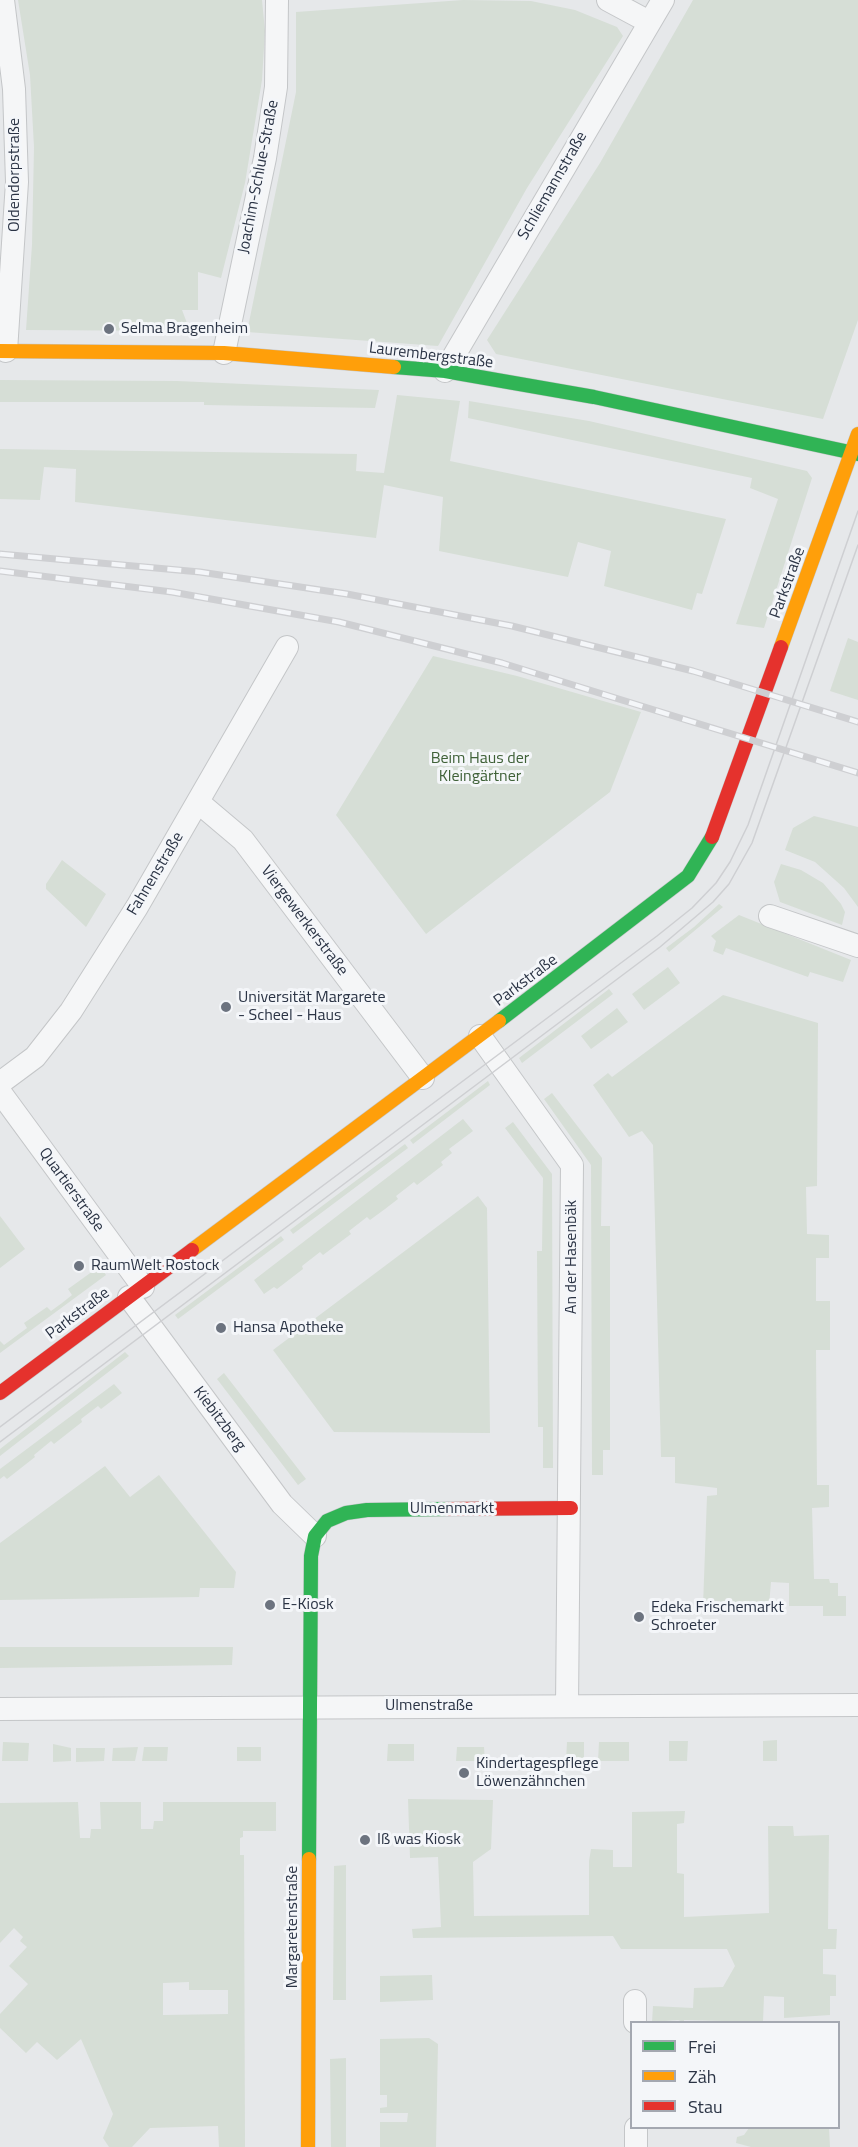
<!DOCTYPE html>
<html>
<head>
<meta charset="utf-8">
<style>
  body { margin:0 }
  #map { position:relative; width:858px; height:2147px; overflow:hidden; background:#e6e8ea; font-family:"Titillium Web",sans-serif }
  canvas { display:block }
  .legend { position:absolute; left:630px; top:2021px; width:210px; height:108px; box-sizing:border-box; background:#f4f6f9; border:2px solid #a4a8b1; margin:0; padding:8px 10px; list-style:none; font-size:18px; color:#2b3445 }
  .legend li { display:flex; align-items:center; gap:12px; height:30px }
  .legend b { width:30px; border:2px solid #a4a8b1 }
</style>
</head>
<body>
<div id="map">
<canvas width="858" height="2147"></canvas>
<ul class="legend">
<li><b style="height:8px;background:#30b455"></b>Frei</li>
<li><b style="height:8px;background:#ff9f0a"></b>Zäh</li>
<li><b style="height:8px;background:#e5322d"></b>Stau</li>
</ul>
</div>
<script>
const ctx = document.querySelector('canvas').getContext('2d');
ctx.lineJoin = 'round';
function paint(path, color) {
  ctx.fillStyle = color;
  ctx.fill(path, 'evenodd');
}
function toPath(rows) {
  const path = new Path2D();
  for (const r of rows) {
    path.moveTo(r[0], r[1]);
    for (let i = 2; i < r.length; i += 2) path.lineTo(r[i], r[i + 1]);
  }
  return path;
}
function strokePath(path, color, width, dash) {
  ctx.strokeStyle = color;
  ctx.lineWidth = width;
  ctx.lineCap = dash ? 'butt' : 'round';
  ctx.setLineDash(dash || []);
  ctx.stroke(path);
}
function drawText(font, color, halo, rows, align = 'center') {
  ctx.font = font + ' "Titillium Web",sans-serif';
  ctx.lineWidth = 6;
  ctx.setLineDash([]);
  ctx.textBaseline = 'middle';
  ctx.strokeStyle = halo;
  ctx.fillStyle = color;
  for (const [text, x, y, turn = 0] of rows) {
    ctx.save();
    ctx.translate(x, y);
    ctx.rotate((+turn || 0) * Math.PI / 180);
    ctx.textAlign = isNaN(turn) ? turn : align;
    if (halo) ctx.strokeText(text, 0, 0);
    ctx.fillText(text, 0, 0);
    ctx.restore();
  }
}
const green = toPath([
  [18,0,262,0,265,31,262,80,245,183,221,278,198,272,198,310,182,310,190,331,26,330,32,245,34,147,30,75],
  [463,0,531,1,575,10,617,27,623,36,527,188,438,346,247,332,296,92,296,12],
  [693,0,858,0,858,320,823,419,496,354,487,340,600,163],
  [0,380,177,381,379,390,375,408,204,405,204,402,0,402],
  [397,395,460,401,450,461,726,519,702,594,697,593,692,610,604,586,611,551,578,542,568,577,439,551,443,497,384,485,376,538,75,502,76,469,44,467,40,500,0,499,0,449,357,454,356,471,384,473],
  [469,401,589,421,807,471,812,478,764,628,736,624,778,499,750,488,752,478,468,418],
  [848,638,858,642,858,700,830,691],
  [433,656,517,676,641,712,610,792,426,934,336,815],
  [814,816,858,827,858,907,844,888,815,862,785,850,793,828],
  [62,860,106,894,86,927,46,889,46,884],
  [781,864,801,870,823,883,841,904,845,912,842,925,780,902,774,882],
  [719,904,723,907,669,952,666,948,694,927],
  [739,915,851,960,843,982,810,972,808,977,726,948,723,955,713,951,716,941,711,936],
  [668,967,680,983,644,1010,632,994],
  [609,989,613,994,522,1063,519,1058],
  [723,995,818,1023,817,1186,806,1187,807,1234,829,1235,829,1258,816,1258,816,1301,830,1301,830,1350,816,1350,817,1485,829,1485,829,1507,812,1508,814,1579,829,1579,830,1583,838,1583,838,1596,846,1596,846,1616,823,1616,823,1606,789,1606,789,1583,771,1582,769,1606,703,1606,707,1496,717,1495,717,1488,675,1483,675,1457,661,1457,653,1145,642,1131,629,1137,593,1085,608,1073,612,1077],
  [617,1008,628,1022,591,1049,581,1036],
  [488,1081,490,1085,413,1144,410,1140],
  [552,1093,602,1158,601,1226,610,1226,610,1450,603,1450,603,1475,592,1475,591,1165,544,1099],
  [463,1119,473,1131,449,1149,452,1153,441,1162,443,1165,417,1185,414,1182,396,1196,398,1199,385,1209,370,1220,367,1217,349,1231,351,1234,323,1255,320,1252,302,1266,303,1269,277,1289,274,1287,264,1294,254,1280],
  [513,1122,552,1174,553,1468,543,1468,543,1427,538,1427,537,1251,542,1251,543,1178,505,1128],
  [405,1144,408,1148,293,1234,290,1230],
  [478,1196,487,1208,490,1433,334,1432,273,1350],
  [0,1216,25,1249,0,1268],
  [281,1236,284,1240,178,1319,175,1315],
  [100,1266,106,1275,0,1353,0,1341,4,1345,27,1328,24,1323,47,1307,51,1311,62,1303,72,1295,68,1289],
  [125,1352,129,1356,0,1456,0,1449],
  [224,1373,306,1479,298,1485,217,1379],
  [114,1384,122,1393,101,1409,98,1406,81,1419,82,1422,54,1444,51,1441,34,1455,35,1457,7,1479,4,1476,0,1479,0,1469],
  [105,1466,130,1497,159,1475,236,1572,234,1588,200,1588,199,1597,0,1600,0,1543],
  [0,1647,233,1647,232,1665,0,1668],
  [777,1740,777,1761,763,1761,763,1741],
  [669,1741,688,1741,687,1761,669,1761],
  [3,1742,29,1743,28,1761,2,1761],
  [567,1742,584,1742,584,1761,566,1761],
  [599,1742,629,1742,629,1761,598,1761],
  [53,1744,71,1748,71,1761,53,1762],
  [388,1744,414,1744,414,1761,387,1761],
  [138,1747,135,1761,112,1761,113,1748],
  [144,1747,168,1747,167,1761,142,1761],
  [237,1747,261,1747,261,1761,237,1761],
  [457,1747,484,1747,485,1761,456,1761],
  [76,1748,105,1748,104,1761,76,1762],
  [408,1799,493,1800,491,1849,473,1862,474,1916,589,1915,589,1861,591,1849,613,1850,613,1867,632,1867,632,1812,685,1811,684,1823,677,1824,677,1873,684,1874,684,1917,769,1913,768,1826,793,1826,794,1836,829,1835,828,1929,837,1929,836,1949,823,1949,823,1974,836,1975,836,1996,830,1996,830,2015,784,2018,784,1997,764,1996,763,2022,684,2020,684,2022,678,2020,652,2022,653,2006,693,2008,694,1988,723,1987,735,1966,727,1949,621,1949,613,1936,413,1938,412,1929,441,1927,438,1857,410,1858],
  [78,1802,80,1838,90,1838,91,1829,101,1829,100,1802,141,1802,141,1829,153,1829,154,1821,163,1821,163,1802,276,1802,276,1831,243,1831,243,1837,240,1838,240,1855,244,1855,245,2147,219,2147,218,2126,150,2128,132,2147,109,2147,103,2138,113,2114,81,2039,57,2060,37,2042,26,2053,0,2028,0,2014,28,1984,9,1966,27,1947,20,1941,23,1937,14,1928,0,1943,0,1803],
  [189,1982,189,1990,228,1990,228,2014,163,2015,163,1983],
  [346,1865,346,2000,333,2000,334,1866],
  [432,1975,433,2000,380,2002,380,1976],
  [429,2038,438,2044,436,2147,380,2147,380,2122,407,2122,408,2113,380,2113,380,2108,387,2107,387,2095,380,2095,380,2039],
  [346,2058,346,2147,331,2147,330,2059],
  [749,2128,829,2128,830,2147,751,2147,736,2143,737,2137,744,2135]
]);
const street = toPath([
  [3,0,14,89,17,182,6,351],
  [608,0,649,22],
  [224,353,265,158,276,87,277,0],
  [445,371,663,0],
  [198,802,243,840,423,1078],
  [770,916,858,946],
  [480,1036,572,1165,567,1706],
  [0,1083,35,1057,71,1011,137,907,287,647],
  [0,1092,143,1287],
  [129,1297,282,1504,315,1536],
  [0,1709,858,1705],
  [635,2001,635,2022],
  [636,2128,636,2147]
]);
const fast = toPath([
  [394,367,445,371,594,397,858,454],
  [499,1021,688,876,712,837],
  [309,1859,311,1556,315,1536,327,1521,346,1513,367,1510,448,1509]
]);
const slow = toPath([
  [0,351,224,353,394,367],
  [781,647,858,434],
  [192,1250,499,1021],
  [308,2147,309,1859]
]);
const jam = toPath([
  [712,837,781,647],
  [0,1393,192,1250],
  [448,1509,571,1508]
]);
const tram = toPath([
  [0,1427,657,936,692,908,716,883,730,862,748,825,858,511],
  [0,1442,660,947,713,902,729,884,752,843,858,545]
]);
const rail = toPath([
  [0,554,200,572,347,594,512,626,693,671,858,722],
  [0,571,172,592,339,622,502,663,858,773]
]);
const markers = [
  [109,329,6,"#6c737f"],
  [226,1007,6,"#6c737f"],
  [79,1266,6,"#6c737f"],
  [221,1328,6,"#6c737f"],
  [270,1605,6,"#6c737f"],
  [639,1617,6,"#6c737f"],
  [464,1773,6,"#6c737f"],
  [365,1840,6,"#6c737f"]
];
const streetNames = [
  ["Oldendorpstraße",15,175,-90],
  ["Joachim-Schlue-Straße",259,177,-79],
  ["Schliemannstraße",553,186,-60],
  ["Laurembergstraße",431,356,7],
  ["Parkstraße",788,583,-70],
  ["Fahnenstraße",156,874,-59],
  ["Viergewerkerstraße",304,921,53],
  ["Parkstraße",526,981,-37],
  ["Quartierstraße",71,1190,54],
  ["An der Hasenbäk",572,1257,-90],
  ["Parkstraße",78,1314,-37],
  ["Kiebitzberg",219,1419,53],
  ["Ulmenmarkt",452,1509],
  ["Ulmenstraße",429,1706],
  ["Margaretenstraße",293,1927,-90]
];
const poiNames = [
  ["Selma Bragenheim",121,329],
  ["Universität Margarete",238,998],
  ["- Scheel - Haus",238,1016],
  ["RaumWelt Rostock",91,1266],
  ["Hansa Apotheke",233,1328],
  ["E-Kiosk",282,1605],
  ["Edeka Frischemarkt",651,1608],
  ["Schroeter",651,1626],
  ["Kindertagespflege",476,1764],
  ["Löwenzähnchen",476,1782],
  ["Iß was Kiosk",377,1840]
];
const parkNames = [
  ["Beim Haus der",480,759],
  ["Kleingärtner",480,777]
];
paint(green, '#d6ded6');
strokePath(street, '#c4c6c8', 24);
strokePath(fast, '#c4c6c8', 15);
strokePath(slow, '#c4c6c8', 15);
strokePath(jam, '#c4c6c8', 15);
strokePath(street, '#f5f6f7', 22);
strokePath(fast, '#30b455', 14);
strokePath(slow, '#ff9f0a', 14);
strokePath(jam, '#e5322d', 14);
strokePath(tram, '#cecfd2', 1.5);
strokePath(rail, '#cecfd2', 7);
strokePath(rail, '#f4f6f9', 4.5, [14]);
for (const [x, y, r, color] of markers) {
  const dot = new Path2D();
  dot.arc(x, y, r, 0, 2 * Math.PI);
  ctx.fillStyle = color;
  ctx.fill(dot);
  strokePath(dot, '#f4f6f9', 2);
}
drawText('16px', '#2b3445', '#f4f6f9', streetNames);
drawText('16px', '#2b3445', '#f4f6f9', poiNames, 'left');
drawText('16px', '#3f6138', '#f4f6f9', parkNames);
</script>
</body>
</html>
